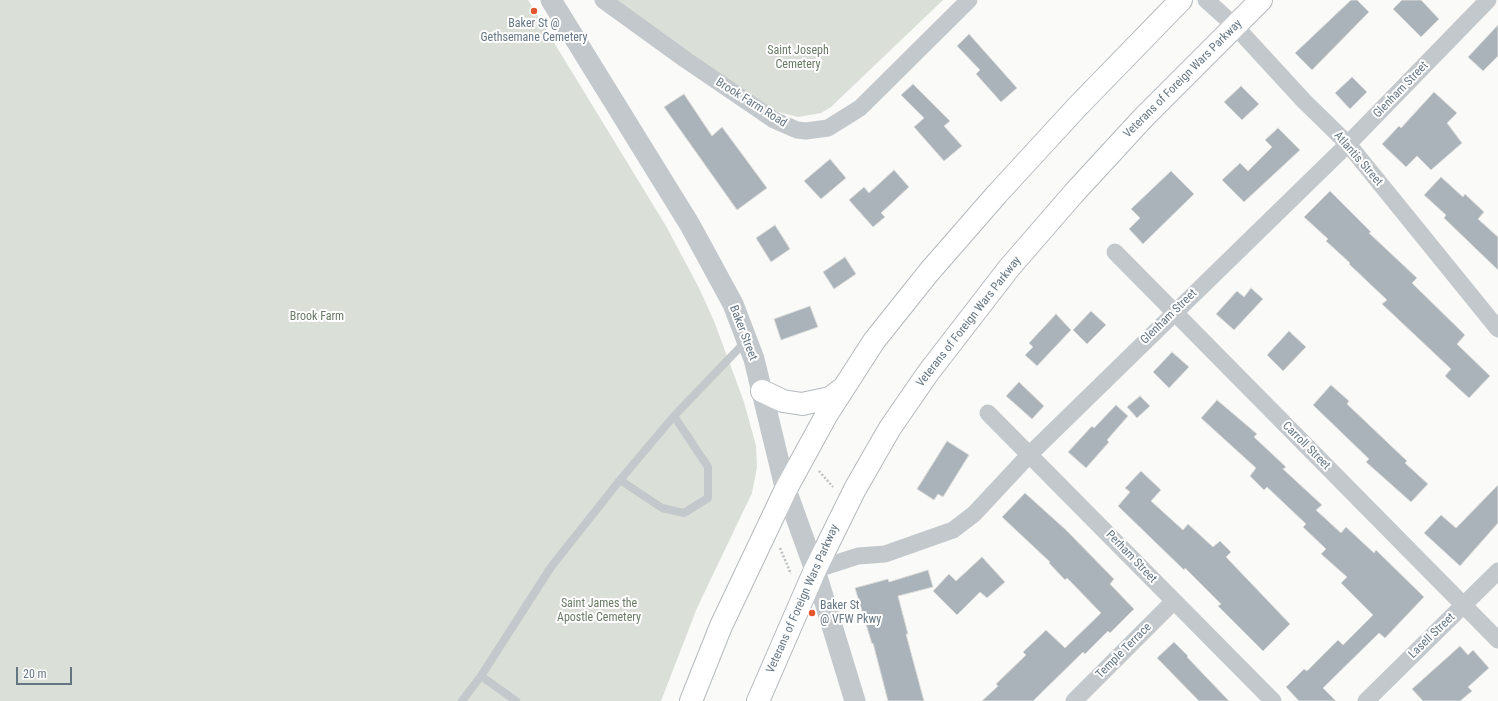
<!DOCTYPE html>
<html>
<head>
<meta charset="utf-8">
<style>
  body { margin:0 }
  #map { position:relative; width:1498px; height:701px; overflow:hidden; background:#fafaf8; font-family:"Roboto Condensed",sans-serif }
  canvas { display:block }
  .scale { position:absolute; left:16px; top:667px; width:56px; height:18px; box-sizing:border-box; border:2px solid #657683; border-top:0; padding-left:5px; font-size:12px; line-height:14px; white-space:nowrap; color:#657683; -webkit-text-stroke:3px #fff; paint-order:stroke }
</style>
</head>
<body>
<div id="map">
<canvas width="1498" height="701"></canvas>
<div class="scale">20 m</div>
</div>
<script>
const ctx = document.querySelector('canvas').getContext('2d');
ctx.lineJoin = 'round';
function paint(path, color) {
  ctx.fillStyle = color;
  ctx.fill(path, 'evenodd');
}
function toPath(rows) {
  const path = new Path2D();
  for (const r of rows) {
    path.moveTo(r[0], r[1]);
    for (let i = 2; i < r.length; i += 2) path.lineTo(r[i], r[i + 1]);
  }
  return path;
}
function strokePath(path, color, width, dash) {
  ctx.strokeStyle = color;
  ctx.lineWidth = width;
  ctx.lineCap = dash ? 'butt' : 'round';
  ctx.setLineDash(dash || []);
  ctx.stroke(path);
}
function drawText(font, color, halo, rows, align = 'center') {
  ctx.font = font + ' "Roboto Condensed",sans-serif';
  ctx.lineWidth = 4;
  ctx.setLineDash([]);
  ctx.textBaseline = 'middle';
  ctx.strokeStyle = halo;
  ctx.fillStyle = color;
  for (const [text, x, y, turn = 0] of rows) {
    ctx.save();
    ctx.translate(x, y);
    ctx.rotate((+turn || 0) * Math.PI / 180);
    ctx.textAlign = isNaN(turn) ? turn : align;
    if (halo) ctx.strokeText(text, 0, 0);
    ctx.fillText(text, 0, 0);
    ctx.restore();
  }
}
const green = toPath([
  [0,0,528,0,666,226,699,288,714,321,744,402,756,446,757,467,752,493,697,608,661,701,0,701],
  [616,0,943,0,831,107,821,113,798,117,774,111,758,101]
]);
const building = toPath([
  [1351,0,1357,0,1369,12,1312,70,1295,53,1351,0],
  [1402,0,1421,0,1439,19,1421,37,1393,9,1402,0],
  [1498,25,1498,56,1483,71,1468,57,1498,25],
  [969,34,1017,88,1001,102,976,74,980,70,957,46,969,34],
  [1352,77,1367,92,1350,109,1335,93,1352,77],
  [913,84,950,121,944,126,962,146,944,161,914,127,924,118,901,95,913,84],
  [1241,86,1259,104,1242,120,1224,102,1241,86],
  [1434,92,1457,113,1447,123,1462,143,1431,170,1417,156,1406,167,1382,144,1399,126,1401,128,1434,92],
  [684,94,712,136,722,127,767,188,737,210,664,107,684,94],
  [1278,128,1300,150,1244,202,1222,180,1240,163,1248,171,1272,147,1265,140,1278,128],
  [830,159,846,178,821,199,804,181,830,159],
  [894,170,909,187,881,213,885,217,873,227,849,200,864,187,869,193,894,170],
  [1171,171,1194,194,1143,244,1129,229,1140,218,1131,209,1171,171],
  [1441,177,1463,197,1465,194,1484,212,1478,219,1498,237,1498,270,1444,218,1446,215,1424,195,1441,177],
  [1330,191,1371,232,1369,233,1417,278,1412,283,1465,335,1457,344,1490,376,1469,398,1445,376,1451,369,1382,304,1387,300,1349,264,1350,263,1326,241,1328,239,1304,217,1330,191],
  [775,225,790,249,771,262,756,238,775,225],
  [845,257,856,274,834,289,823,272,845,257],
  [1251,288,1263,299,1234,330,1216,314,1237,291,1244,297,1251,288],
  [810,306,818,327,781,340,774,319,810,306],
  [1091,311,1106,325,1087,344,1073,330,1091,311],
  [1056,314,1071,330,1037,366,1025,355,1033,347,1029,343,1056,314],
  [1289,331,1306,347,1283,371,1267,355,1289,331],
  [1172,352,1189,367,1169,388,1153,372,1172,352],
  [1019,382,1044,406,1032,419,1006,396,1019,382],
  [1331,385,1349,401,1347,404,1407,461,1405,463,1428,484,1411,502,1366,462,1369,459,1313,405,1331,385],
  [1140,396,1150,406,1137,418,1127,407,1140,396],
  [1217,400,1257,434,1254,437,1286,467,1283,469,1322,505,1316,510,1341,533,1346,527,1374,553,1376,550,1424,597,1385,638,1379,633,1323,688,1336,701,1299,701,1286,687,1304,669,1307,671,1338,640,1343,645,1373,615,1341,583,1347,577,1321,554,1326,549,1303,527,1306,524,1267,487,1264,490,1250,476,1256,468,1201,418,1217,400],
  [1116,405,1128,416,1107,440,1109,442,1086,468,1068,452,1092,426,1094,428,1116,405],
  [947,441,969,455,943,497,938,494,934,500,917,489,947,441],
  [1141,471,1161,490,1151,501,1183,530,1188,524,1213,547,1220,541,1231,552,1226,557,1290,624,1263,651,1218,606,1221,604,1185,568,1184,570,1118,506,1130,492,1125,488,1141,471],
  [1498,485,1498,523,1460,566,1424,533,1441,515,1456,528,1498,485],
  [1025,493,1066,530,1114,579,1110,584,1134,609,1110,633,1108,631,1085,654,1083,652,1033,701,982,701,998,686,996,684,1026,655,1023,652,1046,630,1065,648,1101,613,1067,578,1065,580,1049,563,1050,562,1002,517,1025,493],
  [982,557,1005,582,987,598,980,592,957,615,933,591,949,574,956,581,982,557],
  [928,570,933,587,898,596,908,634,906,634,924,701,888,701,873,643,872,644,855,588,888,579,889,582,928,570],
  [1174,642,1188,656,1187,657,1229,701,1199,701,1157,658,1174,642],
  [1460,646,1468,655,1473,650,1489,668,1468,687,1472,691,1460,701,1423,701,1412,689,1460,646]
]);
const path = toPath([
  [819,471,833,487],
  [780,548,791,574]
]);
const service = toPath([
  [620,480,662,508,684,513,708,498,708,467,674,416],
  [481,676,516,701],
  [462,701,481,676,551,567,620,480,674,416,746,341]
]);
const minor = toPath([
  [603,0,686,60,774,120,797,130,806,131,828,128,860,108,969,0],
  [1206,0,1235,26,1304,101,1348,144,1498,329],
  [1115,252,1498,640],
  [988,413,1273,701],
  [815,570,858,556,885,554,953,530,974,514,1030,454,1348,144,1488,0],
  [1074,701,1174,601],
  [1366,701,1498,571]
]);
const tertiary = toPath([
  [551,0,690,225,733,304,754,359,785,487,815,570,855,701]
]);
const trunk = toPath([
  [762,391,783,401,802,404,830,398,842,389],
  [691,701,721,626,786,489,827,414,874,341,929,272,997,194,1077,107,1181,0],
  [758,701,815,570,855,489,890,428,928,373,1009,268,1074,193,1144,117,1261,0]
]);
const markers = [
  [534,11,4,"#e4572e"],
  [812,613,4,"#e4572e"]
];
const poiNames = [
  ["Baker St @",534,24],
  ["Gethsemane Cemetery",534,38],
  ["Baker St",820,606,"left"],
  ["@ VFW Pkwy",820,620,"left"]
];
const parkNames = [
  ["Saint Joseph",798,51],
  ["Cemetery",798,65],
  ["Brook Farm",317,317],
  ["Saint James the",599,604],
  ["Apostle Cemetery",599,618]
];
const streetNames = [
  ["Veterans of Foreign Wars Parkway",1183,79,-45],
  ["Glenham Street",1401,90,-46],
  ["Brook Farm Road",751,103,32],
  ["Atlantis Street",1358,159,49],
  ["Glenham Street",1169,317,-44],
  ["Veterans of Foreign Wars Parkway",969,322,-52],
  ["Baker Street",743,333,69],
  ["Carroll Street",1306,446,45],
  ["Perham Street",1131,557,46],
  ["Veterans of Foreign Wars Parkway",803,599,-66],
  ["Lasell Street",1432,636,-44],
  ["Temple Terrace",1124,651,-45]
];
paint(green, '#dadfd7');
paint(building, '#aab3b9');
strokePath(building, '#dcdcda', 1);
strokePath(trunk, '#b4b9bd', 24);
strokePath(path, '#bbbfc2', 2.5, [2, 2]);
strokePath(service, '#c3c8cc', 8);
strokePath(minor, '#c3c8cc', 17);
strokePath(tertiary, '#c3c8cc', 21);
strokePath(trunk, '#fff', 22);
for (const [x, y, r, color] of markers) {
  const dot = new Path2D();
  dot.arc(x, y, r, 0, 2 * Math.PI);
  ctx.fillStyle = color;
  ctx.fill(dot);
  strokePath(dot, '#fff', 1.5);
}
drawText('12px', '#657683', '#fff', poiNames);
drawText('12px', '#687a64', '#fff', parkNames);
drawText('12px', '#657683', '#fff', streetNames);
</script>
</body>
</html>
